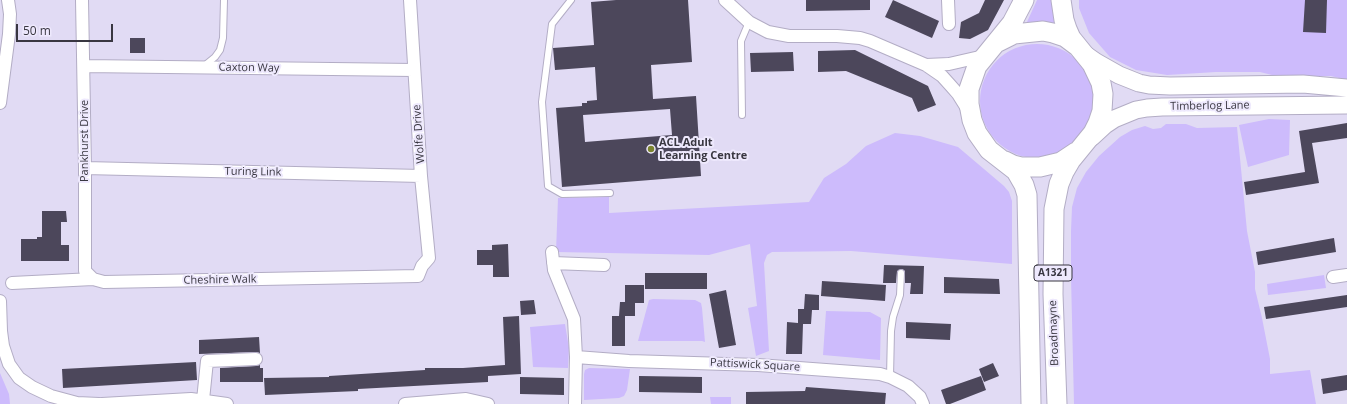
<!DOCTYPE html>
<html>
<head>
<meta charset="utf-8">
<style>
  body { margin:0 }
  #map { position:relative; width:1347px; height:404px; overflow:hidden; background:#e1dbf4; font-family:"Open Sans",sans-serif }
  canvas { display:block }
  .scale { position:absolute; left:16px; top:24px; width:97px; height:18px; box-sizing:border-box; border:2px solid #393741; border-top:0; padding-left:5px; font-size:12px; line-height:14px; white-space:nowrap; color:#393741; -webkit-text-stroke:3px #eee9fd; paint-order:stroke }
</style>
</head>
<body>
<div id="map">
<canvas width="1347" height="404"></canvas>
<div class="scale">50 m</div>
</div>
<script>
const ctx = document.querySelector('canvas').getContext('2d');
ctx.lineJoin = 'round';
function paint(path, color) {
  ctx.fillStyle = color;
  ctx.fill(path, 'evenodd');
}
function toPath(rows) {
  const path = new Path2D();
  for (const r of rows) {
    if (r.length === 3) {
      path.moveTo(r[0] + r[2], r[1]);
      path.arc(r[0], r[1], r[2], 0, 2 * Math.PI);
      continue;
    }
    path.moveTo(r[0], r[1]);
    for (let i = 2; i < r.length; i += 2) path.lineTo(r[i], r[i + 1]);
  }
  return path;
}
function strokePath(path, color, width, dash) {
  ctx.strokeStyle = color;
  ctx.lineWidth = width;
  ctx.lineCap = dash ? 'butt' : 'round';
  ctx.setLineDash(dash || []);
  ctx.stroke(path);
}
function drawText(font, color, halo, rows, align = 'center') {
  ctx.font = font + ' "Open Sans",sans-serif';
  ctx.lineWidth = 4;
  ctx.setLineDash([]);
  ctx.textBaseline = 'middle';
  ctx.strokeStyle = halo;
  ctx.fillStyle = color;
  for (const [text, x, y, turn = 0] of rows) {
    ctx.save();
    ctx.translate(x, y);
    ctx.rotate((+turn || 0) * Math.PI / 180);
    ctx.textAlign = isNaN(turn) ? turn : align;
    if (halo) ctx.strokeText(text, 0, 0);
    ctx.fillText(text, 0, 0);
    ctx.restore();
  }
}
const green = toPath([
  [1037,0,1056,0,1058,25,1043,22,1027,22],
  [1079,0,1347,0,1347,80,1331,76,1276,76,1260,72,1216,72,1167,75,1136,70,1110,57,1089,33,1079,8],
  [1037,101,57],
  [1269,119,1290,120,1289,155,1248,167,1239,125],
  [1166,124,1186,124,1197,128,1237,127,1247,231,1255,272,1255,289,1262,318,1270,359,1270,374,1310,370,1316,404,1074,404,1071,277,1071,231,1072,207,1077,188,1086,172,1099,156,1120,137,1132,130,1145,126,1153,129,1161,128],
  [895,133,920,136,958,147,1004,186,1009,192,1012,201,1012,264,851,251,772,252,767,255,764,263,769,351,756,356,748,308,757,306,750,244,709,255,556,252,558,198,609,197,609,213,809,202,824,178,846,164,866,146],
  [1324,275,1326,288,1268,295,1267,284],
  [653,299,695,300,701,303,702,308,705,342,702,341,638,341,649,300],
  [826,311,870,312,881,318,880,360,823,355],
  [565,324,569,348,568,368,533,367,530,327],
  [589,368,630,369,627,390,624,396,619,398,584,400,584,374,585,370],
  [0,373,9,394,10,404,0,404],
  [710,397,731,397,731,404,711,404]
]);
const building = toPath([
  [616,0,688,0,692,62,651,65,653,99,696,96,701,176,562,187,556,108,582,106,582,103,587,103,587,101,597,100,595,67,555,70,553,48,594,45,591,2],
  [670,109,672,135,585,142,583,115],
  [806,0,870,0,870,10,806,11],
  [893,0,939,21,932,38,885,17],
  [985,0,1004,0,988,30,970,39,959,38,961,22,979,13],
  [1305,0,1327,0,1326,33,1303,32],
  [130,38,145,38,145,53,130,53],
  [855,50,928,86,936,105,918,112,912,98,846,71,818,72,818,51],
  [793,52,794,71,751,72,750,53],
  [1347,123,1347,138,1312,143,1319,183,1246,195,1244,182,1305,172,1299,131],
  [42,211,66,211,67,222,61,222,61,245,69,245,69,261,21,261,21,239,37,239,37,237,42,237],
  [1334,238,1336,252,1258,265,1256,252],
  [508,244,509,277,493,277,493,265,477,265,477,250,492,250,492,245],
  [884,265,924,266,923,294,910,294,911,283,905,283,905,271,902,269,897,271,896,283,883,283],
  [645,273,707,273,707,289,645,289],
  [944,277,999,279,1000,294,944,293],
  [822,281,886,285,885,301,821,296],
  [625,285,644,285,644,303,635,303,635,316,619,316,620,302,625,302],
  [726,290,736,345,719,348,709,294],
  [805,294,819,295,819,310,812,310,811,324,803,324,802,354,786,354,787,322,798,323,798,309,804,309],
  [1347,295,1347,307,1266,319,1264,307],
  [534,300,536,314,521,315,520,301],
  [519,316,521,374,488,376,488,382,358,389,358,391,265,395,264,378,329,377,329,376,425,370,425,368,463,368,505,365,503,317],
  [612,316,625,316,625,346,612,346],
  [906,322,951,324,950,340,906,338],
  [259,337,260,353,256,352,199,354,199,340],
  [196,362,197,380,63,388,62,369],
  [993,363,999,376,984,382,979,369],
  [260,365,260,368,263,368,263,382,220,382,220,368,256,366],
  [1347,375,1347,390,1323,394,1321,379],
  [639,376,702,377,702,393,639,392],
  [981,376,986,390,950,404,946,404,941,390],
  [520,377,564,378,564,395,520,394],
  [806,387,886,393,885,404,746,404,746,392,805,391]
]);
const lane = toPath([
  [571,0,552,24,542,102,548,186,562,194,610,193],
  [204,66,215,57,220,50,223,38,224,0],
  [742,115,741,41,749,22],
  [890,377,891,331,893,317,900,295,901,273]
]);
const street = toPath([
  [82,0,85,168,85,271,93,279],
  [725,0,749,22,768,32,789,36,837,36,860,38,870,41,926,65,942,76,951,86,958,94,968,110],
  [948,0,949,24],
  [926,65,949,64,984,56],
  [84,66,414,70],
  [0,103,9,34,10,14,8,0],
  [85,168,421,176],
  [552,252,554,270,574,319,576,357,575,404],
  [553,263,604,265],
  [1333,277,1347,275],
  [12,283,93,279,104,282,418,276,422,266,429,258,421,176,410,0],
  [0,301,1,331,3,346,9,364,19,378,32,387,51,396,77,403,99,404],
  [576,357,629,361,758,365,880,374,890,377,908,386,920,397,923,404],
  [203,400,207,361,256,359],
  [102,404,191,399,227,404],
  [405,404,466,399,488,404]
]);
const secondary = toPath([
  [1086,55,1096,62,1119,75,1139,83,1149,85,1170,86,1303,84,1347,88],
  [1092,137,1105,125,1114,119,1136,110,1147,108,1162,107,1347,105]
]);
const primary = toPath([
  [1024,0,1012,23,977,66,969,89,969,104,972,120,977,133,989,150,1016,171,1024,185,1027,195,1031,404],
  [998,42,1014,34,1043,31,1053,33,1065,37,1077,46],
  [1005,161,1013,165,1021,167,1040,167,1061,162,1076,152],
  [1057,404,1053,294,1054,209,1059,184,1064,172,1071,160,1093,133,1098,123,1102,111,1103,94,1101,83,1092,64,1071,38,1067,29,1064,20,1061,0]
]);
const markers = [
  [651,149,4,"#7c8430"]
];
const shields = [
  [1053,273,38]
];
const shieldNames = [
  ["A1321",1053,273]
];
const streetNames = [
  ["Caxton Way",249,68,1],
  ["Timberlog Lane",1210,106,-1],
  ["Wolfe Drive",419,134,-94],
  ["Pankhurst Drive",85,141,-90],
  ["Turing Link",253,172,1],
  ["Cheshire Walk",220,280,-1],
  ["Broadmayne",1054,333,-92],
  ["Pattiswick Square",755,365,3]
];
const poiNames = [
  ["ACL Adult",659,143],
  ["Learning Centre",659,156]
];
paint(green, '#cdbbfc');
paint(building, '#4c475b');
strokePath(lane, '#b3adc5', 8);
strokePath(street, '#b3adc5', 14);
strokePath(secondary, '#b3adc5', 19);
strokePath(primary, '#b3adc5', 21);
strokePath(lane, '#fff', 6);
strokePath(street, '#fff', 12);
strokePath(secondary, '#fff', 17);
strokePath(primary, '#fff', 19);
for (const [x, y, r, color] of markers) {
  const dot = new Path2D();
  dot.arc(x, y, r, 0, 2 * Math.PI);
  ctx.fillStyle = color;
  ctx.fill(dot);
  strokePath(dot, '#eee9fd', 1.5);
}
for (const [x, y, w] of shields) {
  const box = new Path2D();
  box.roundRect(x - w / 2, y - 8, w, 16, 3);
  ctx.fillStyle = '#eee9fd';
  ctx.fill(box);
  strokePath(box, '#393741', 1);
}
drawText('bold 10px', '#393741', null, shieldNames);
drawText('11px', '#393741', '#eee9fd', streetNames);
drawText('bold 11px', '#393741', '#eee9fd', poiNames, 'left');
</script>
</body>
</html>
